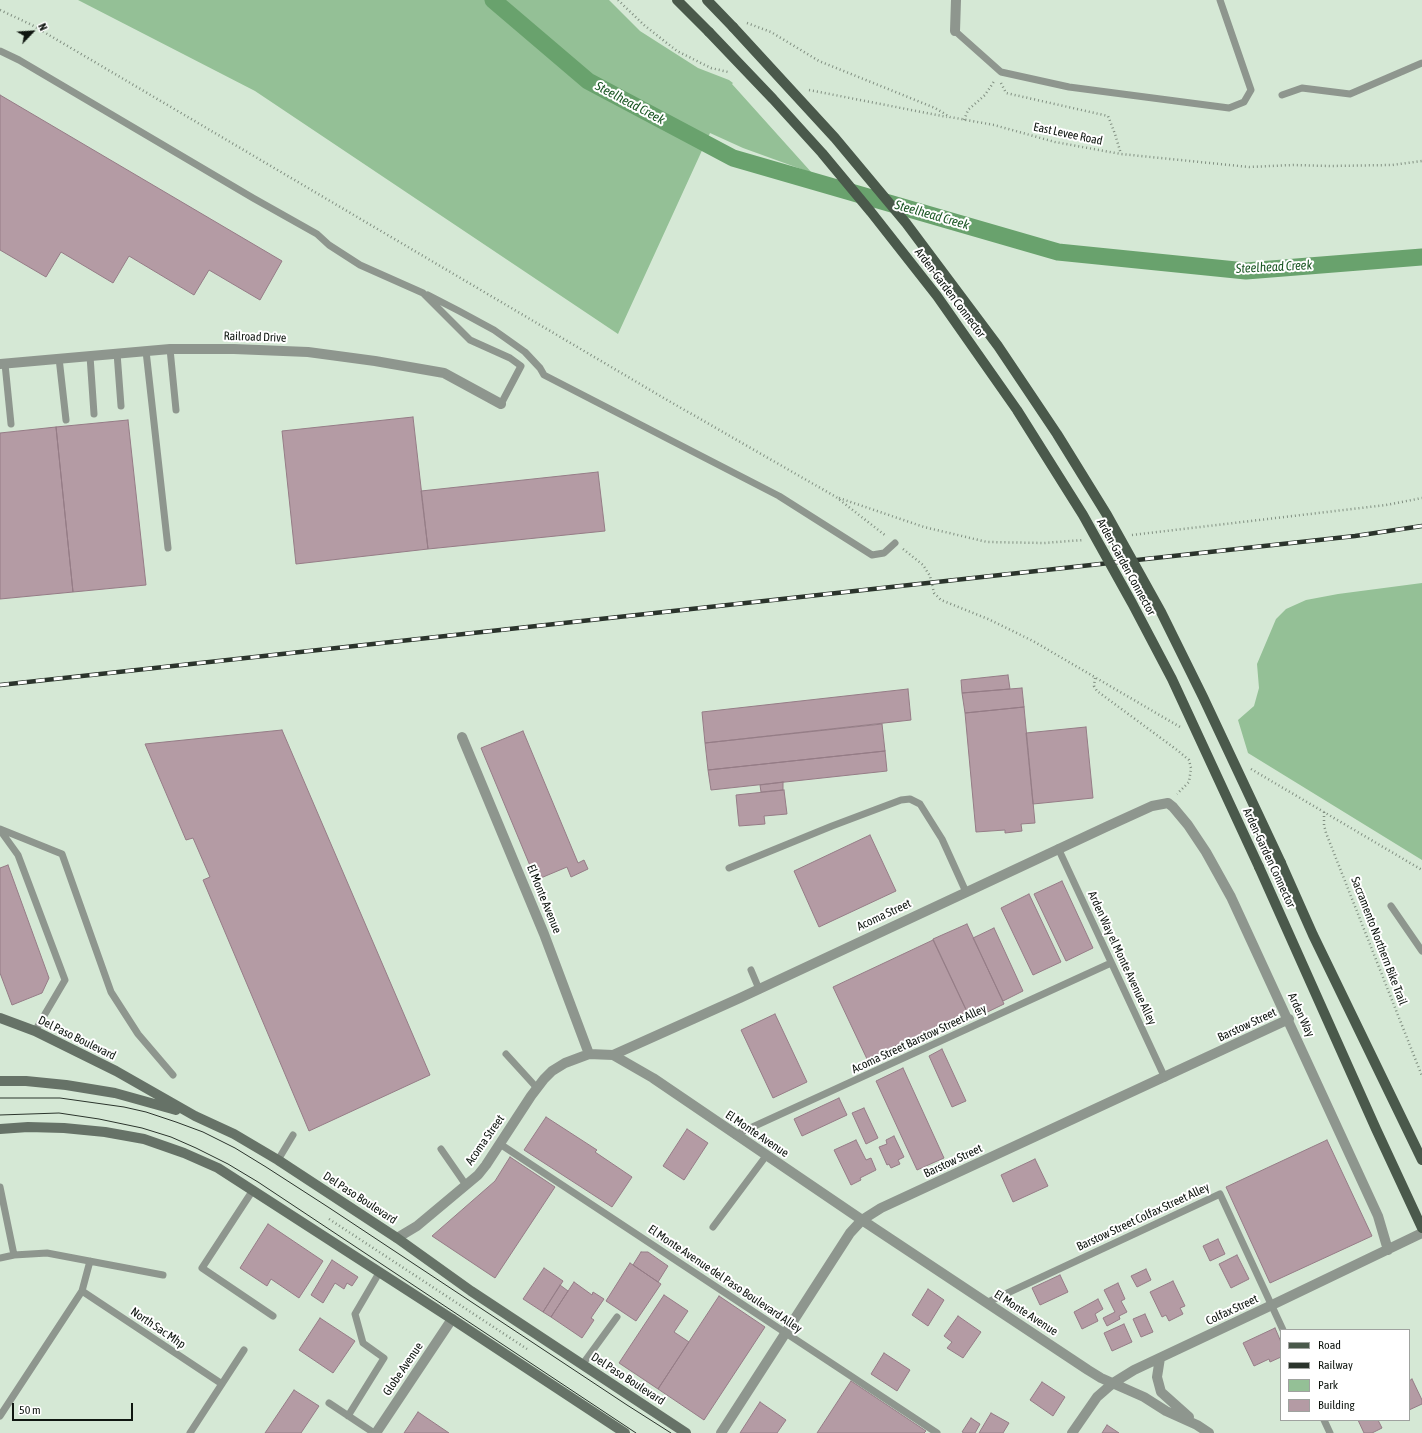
<!DOCTYPE html>
<html>
<head>
<meta charset="utf-8">
<style>
  body { margin:0 }
  #map { position:relative; width:1422px; height:1433px; overflow:hidden; background:#d5e8d5; font-family:"Asap Condensed",sans-serif }
  canvas { display:block }
  .legend { position:absolute; left:1280px; top:1329px; width:130px; height:92px; box-sizing:border-box; background:#fff; border:1px solid #9fa29f; margin:0; padding:5px 7px; list-style:none; font-size:12px; color:#0f1610 }
  .legend li { display:flex; align-items:center; gap:8px; height:20px }
  .legend b { width:20px; border:1px solid #9fa29f }
  .north { position:absolute; left:12px; top:12px; width:40px; height:40px; -webkit-text-stroke:3px #fff; paint-order:stroke; rotate:65deg; font-size:11px; font-weight:700; line-height:16px; text-align:center; color:#0f1610 }
  .north::after { content:''; display:block; margin:auto; width:14px; height:18px; background:#0f1610; clip-path:polygon(50% 0,100% 100%,50% 72%,0 100%) }
  .scale { position:absolute; left:12px; top:1403px; width:121px; height:18px; box-sizing:border-box; border:2px solid #0f1610; border-top:0; padding-left:5px; font-size:12px; line-height:14px; white-space:nowrap; color:#0f1610; -webkit-text-stroke:3px #fff; paint-order:stroke }
</style>
</head>
<body>
<div id="map">
<canvas width="1422" height="1433"></canvas>
<ul class="legend">
<li><b style="height:5px;background:#4a594b"></b>Road</li>
<li><b style="height:5px;background:#2b342c"></b>Railway</li>
<li><b style="height:11px;background:#94c096"></b>Park</li>
<li><b style="height:11px;background:#b49ba4"></b>Building</li>
</ul>
<div class="north">N</div>
<div class="scale">50 m</div>
</div>
<script>
const ctx = document.querySelector('canvas').getContext('2d');
ctx.lineJoin = 'round';
function paint(path, color) {
  ctx.fillStyle = color;
  ctx.fill(path, 'evenodd');
}
function toPath(rows) {
  const path = new Path2D();
  for (const r of rows) {
    path.moveTo(r[0], r[1]);
    for (let i = 2; i < r.length; i += 2) path.lineTo(r[i], r[i + 1]);
  }
  return path;
}
function strokePath(path, color, width, dash) {
  ctx.strokeStyle = color;
  ctx.lineWidth = width;
  ctx.lineCap = dash ? 'butt' : 'round';
  ctx.setLineDash(dash || []);
  ctx.stroke(path);
}
function drawText(font, color, halo, rows, align = 'center') {
  ctx.font = font + ' "Asap Condensed",sans-serif';
  ctx.lineWidth = 4;
  ctx.setLineDash([]);
  ctx.textBaseline = 'middle';
  ctx.strokeStyle = halo;
  ctx.fillStyle = color;
  for (const [text, x, y, turn = 0] of rows) {
    ctx.save();
    ctx.translate(x, y);
    ctx.rotate((+turn || 0) * Math.PI / 180);
    ctx.textAlign = isNaN(turn) ? turn : align;
    if (halo) ctx.strokeText(text, 0, 0);
    ctx.fillText(text, 0, 0);
    ctx.restore();
  }
}
const green = toPath([
  [78,0,609,0,640,31,698,68,729,80,733,83,732,84,812,173,743,148,710,133,618,334,255,91],
  [1422,583,1422,860,1248,753,1238,720,1254,706,1259,688,1257,664,1276,619,1286,609,1306,600,1338,594]
]);
const canal = toPath([
  [493,0,588,81,733,158,1058,252,1246,271,1422,257]
]);
const building = toPath([
  [0,95,282,261,260,300,209,270,194,295,129,256,113,283,61,252,46,277,0,250,0,95],
  [413,417,428,549,296,564,282,431,413,417],
  [128,420,146,585,73,592,56,427,128,420],
  [56,427,73,592,0,599,0,433,56,427],
  [598,472,605,531,428,549,421,491,598,472],
  [1008,675,1010,689,962,693,961,680,1008,675],
  [1022,688,1024,707,965,713,962,693,1022,688],
  [908,689,911,720,705,743,702,712,908,689],
  [1024,707,1035,823,1021,824,1022,831,1005,833,1005,830,976,832,965,713,1024,707],
  [882,724,885,751,708,770,705,743,882,724],
  [1086,727,1093,798,1033,804,1026,733,1086,727],
  [282,730,430,1075,309,1131,203,880,210,877,193,838,186,840,145,744,282,730],
  [523,731,578,863,584,860,588,869,571,877,567,867,536,880,481,748,523,731],
  [885,751,887,771,711,790,708,770,885,751],
  [783,782,783,790,761,792,760,785,783,782],
  [784,790,787,814,764,816,765,824,739,826,736,795,784,790],
  [870,835,896,891,819,927,794,871,870,835],
  [8,865,49,978,42,993,12,1005,0,973,0,868,8,865],
  [1062,881,1093,948,1066,961,1034,894,1062,881],
  [1029,894,1061,962,1033,975,1001,908,1029,894],
  [967,924,1004,1004,971,1020,933,939,967,924],
  [994,928,1023,991,1003,1001,973,938,994,928],
  [933,940,967,1012,867,1059,833,987,933,940],
  [775,1014,807,1082,773,1098,741,1030,775,1014],
  [942,1049,966,1101,952,1107,929,1056,942,1049],
  [903,1068,944,1158,917,1170,876,1081,903,1068],
  [839,1098,847,1115,802,1136,794,1119,839,1098],
  [864,1108,878,1138,866,1144,852,1113,864,1108],
  [546,1117,597,1150,595,1152,632,1177,612,1207,524,1150,546,1117],
  [687,1129,708,1143,684,1180,663,1166,687,1129],
  [894,1136,904,1157,898,1160,900,1164,891,1168,889,1164,887,1165,879,1147,887,1144,886,1140,894,1136],
  [856,1140,866,1160,871,1158,876,1170,860,1178,861,1180,851,1185,834,1150,856,1140],
  [1327,1140,1372,1236,1270,1283,1226,1187,1327,1140],
  [510,1157,555,1187,495,1278,432,1236,495,1181,510,1157],
  [1035,1159,1048,1186,1013,1202,1001,1175,1035,1159],
  [268,1224,323,1261,299,1298,271,1279,267,1286,240,1268,268,1224],
  [1218,1239,1225,1254,1210,1261,1203,1246,1218,1239],
  [641,1252,648,1252,668,1266,658,1282,633,1265,641,1252],
  [1237,1255,1249,1279,1231,1288,1219,1264,1237,1255],
  [332,1260,358,1277,352,1286,347,1283,344,1289,335,1283,323,1303,311,1295,332,1260],
  [630,1263,661,1284,636,1321,606,1301,630,1263],
  [544,1268,563,1281,543,1312,523,1299,544,1268],
  [1146,1269,1151,1280,1137,1287,1131,1276,1146,1269],
  [1060,1275,1068,1292,1040,1305,1032,1288,1060,1275],
  [1173,1281,1185,1306,1180,1308,1183,1314,1169,1321,1166,1315,1162,1317,1150,1292,1173,1281],
  [574,1282,592,1295,593,1292,604,1299,591,1318,594,1320,582,1338,551,1317,574,1282],
  [1118,1283,1125,1299,1121,1301,1127,1312,1119,1316,1120,1319,1107,1326,1103,1318,1115,1312,1104,1290,1118,1283],
  [560,1285,568,1291,551,1317,543,1312,560,1285],
  [928,1289,944,1300,928,1326,912,1315,928,1289],
  [664,1295,688,1311,674,1332,689,1342,658,1389,619,1363,664,1295],
  [719,1296,765,1327,704,1420,658,1389,719,1296],
  [1098,1299,1103,1309,1095,1314,1098,1321,1082,1329,1074,1312,1098,1299],
  [1145,1314,1153,1332,1141,1337,1133,1319,1145,1314],
  [958,1316,981,1332,963,1358,947,1348,952,1342,944,1336,958,1316],
  [320,1318,355,1341,333,1373,299,1350,320,1318],
  [1124,1324,1132,1342,1112,1351,1104,1333,1124,1324],
  [1275,1328,1281,1342,1281,1357,1270,1362,1269,1359,1254,1366,1243,1343,1275,1328],
  [884,1353,910,1370,897,1391,871,1374,884,1353],
  [1412,1379,1422,1400,1422,1404,1409,1410,1409,1381,1412,1379],
  [851,1381,926,1431,924,1433,817,1433,851,1381],
  [1042,1382,1065,1397,1053,1416,1030,1400,1042,1382],
  [294,1390,319,1406,301,1433,265,1433,294,1390],
  [760,1402,786,1420,777,1433,740,1433,760,1402],
  [418,1412,449,1433,404,1433,418,1412],
  [991,1413,1009,1423,1003,1433,979,1433,991,1413],
  [971,1418,980,1424,975,1433,964,1433,962,1432,971,1418],
  [1358,1420,1378,1420,1382,1428,1372,1433,1364,1433,1358,1420],
  [1107,1425,1119,1433,1102,1433,1107,1425]
]);
const path = toPath([
  [618,0,644,25,677,51,711,68,728,72],
  [0,10,32,25,662,397,836,497,886,536],
  [747,23,771,32,819,61,935,108,950,117,994,125,1055,142,1121,154,1249,167,1293,165,1330,166,1392,165,1422,161],
  [1001,83,1006,93,1108,116,1115,134,1121,154],
  [809,90,947,117],
  [964,120,968,110,985,95,995,80],
  [839,498,924,527,987,542,1044,543,1083,540],
  [1132,535,1386,505,1422,498],
  [903,549,923,565,930,576,934,593,941,600,988,619,1033,641,1180,727],
  [1095,678,1094,686,1097,691,1177,750,1189,760,1191,768,1189,782,1177,794],
  [1251,769,1422,870],
  [1324,812,1324,825,1326,833,1422,1076],
  [329,1219,527,1349]
]);
const lane = toPath([
  [955,31,1001,72,1069,87,1229,108,1244,102,1251,90,1220,0],
  [0,51,19,60,253,198,317,234,329,245,360,265,423,293,470,340,510,358,521,366,501,404],
  [1282,95,1302,88,1350,94,1422,63],
  [428,295,459,311,494,330,525,352,540,368,544,375,779,496,872,555,884,553,895,543],
  [170,349,176,410],
  [146,351,168,548],
  [117,353,121,406],
  [90,356,94,414],
  [59,358,66,420],
  [5,364,11,424],
  [0,829,62,854,111,992,138,1034,173,1075],
  [0,830,18,855,65,980,35,1031],
  [1058,848,1165,1078],
  [729,868,832,826,901,800,910,799,920,804,942,839,966,892],
  [1391,906,1422,951],
  [751,970,759,989],
  [506,1054,537,1088],
  [735,1135,1111,963],
  [500,1144,937,1433],
  [441,1149,466,1185],
  [278,1160,293,1135],
  [0,1187,14,1255],
  [253,1190,202,1268,273,1316],
  [713,1227,766,1156],
  [0,1258,14,1255,47,1253,163,1275],
  [82,1291,222,1384],
  [986,1303,1220,1194,1283,1330],
  [582,1365,617,1317],
  [329,1403,374,1433],
  [0,1416,82,1291,90,1261],
  [348,1416,384,1358,363,1343,355,1314,379,1273],
  [1324,1420,1330,1433],
  [190,1433,244,1350]
]);
const street = toPath([
  [955,31,956,0],
  [0,364,170,349,234,349,308,352,375,361,444,373,501,404],
  [462,737,544,934,589,1054],
  [613,1055,740,998,1108,826,1152,806,1168,803,1173,807,1188,825,1206,852,1231,897,1378,1216,1388,1250],
  [397,1238,417,1226,478,1175,486,1165,531,1096,544,1079,552,1071,565,1063,589,1054,613,1055,653,1078,862,1220,1088,1370,1101,1378,1144,1397,1166,1411,1197,1425,1209,1433],
  [1160,1358,1157,1377,1161,1392,1189,1417],
  [376,1433,452,1319],
  [721,1433,850,1233,862,1220,881,1208,1289,1019],
  [1072,1433,1097,1397,1113,1383,1134,1370,1272,1305,1422,1233]
]);
const secondary = toPath([
  [0,1018,35,1031,116,1071,195,1116,234,1134,278,1160,397,1238,471,1291,686,1433],
  [0,1081,26,1081,66,1085,115,1093,176,1110],
  [0,1129,28,1127,64,1128,105,1132,144,1139,184,1153,218,1168,452,1319,625,1433]
]);
const primary = toPath([
  [677,0,709,32],
  [707,0,733,27],
  [1281,863,1313,935,1422,1160],
  [1259,867,1376,1129,1422,1228]
]);
const tram = toPath([
  [0,1098,60,1098,124,1107,146,1112,176,1122,203,1132,235,1148,266,1167,328,1207,627,1405,671,1433],
  [0,1115,59,1113,99,1119,142,1128,171,1137,196,1148,228,1164,258,1182,636,1433]
]);
const rail = toPath([
  [0,685,1355,536,1422,526]
]);
const primaryBridge = toPath([
  [733,27,835,138,906,223,998,346,1057,434,1107,515,1161,612,1203,697,1281,863],
  [709,32,773,99,822,153,871,212,937,296,1017,410,1083,515,1132,603,1172,679,1259,867]
]);
const streetNames = [
  ["East Levee Road",1068,134,12],
  ["Arden-Garden Connector",950,293,53],
  ["Railroad Drive",255,337,2],
  ["Arden-Garden Connector",1126,567,61],
  ["Arden-Garden Connector",1269,858,65],
  ["El Monte Avenue",544,899,68],
  ["Acoma Street",884,915,-25],
  ["Sacramento Northern Bike Trail",1379,941,69],
  ["Arden Way el Monte Avenue Alley",1122,958,65],
  ["Arden Way",1301,1015,65],
  ["Barstow Street",1247,1025,-25],
  ["Del Paso Boulevard",77,1038,26],
  ["Acoma Street Barstow Street Alley",919,1039,-25],
  ["El Monte Avenue",757,1134,34],
  ["Acoma Street",485,1140,-55],
  ["Barstow Street",953,1161,-25],
  ["Del Paso Boulevard",360,1198,33],
  ["Barstow Street Colfax Street Alley",1143,1217,-25],
  ["El Monte Avenue del Paso Boulevard Alley",725,1279,34],
  ["Colfax Street",1232,1310,-25],
  ["El Monte Avenue",1026,1313,33],
  ["North Sac Mhp",158,1328,34],
  ["Globe Avenue",403,1369,-56],
  ["Del Paso Boulevard",628,1379,33]
];
const waterNames = [
  ["Steelhead Creek",630,103,28],
  ["Steelhead Creek",932,215,16],
  ["Steelhead Creek",1274,267,-3]
];
paint(green, '#94c096');
strokePath(canal, '#69a26d', 17);
paint(building, '#b49ba4');
strokePath(building, '#957c86', 1);
strokePath(path, '#818f81', 2.5, [1, 3]);
strokePath(lane, '#8e968e', 7);
strokePath(street, '#8e968e', 10);
strokePath(secondary, '#667267', 10);
strokePath(primary, '#4a594b', 10);
strokePath(tram, '#2b342c', 1);
strokePath(rail, '#2b342c', 4.5);
strokePath(rail, '#fff', 3, [9]);
strokePath(primaryBridge, '#4a594b', 10);
drawText('12px', '#0f1610', '#fff', streetNames);
drawText('italic 13px', '#195522', '#fff', waterNames);
</script>
</body>
</html>
